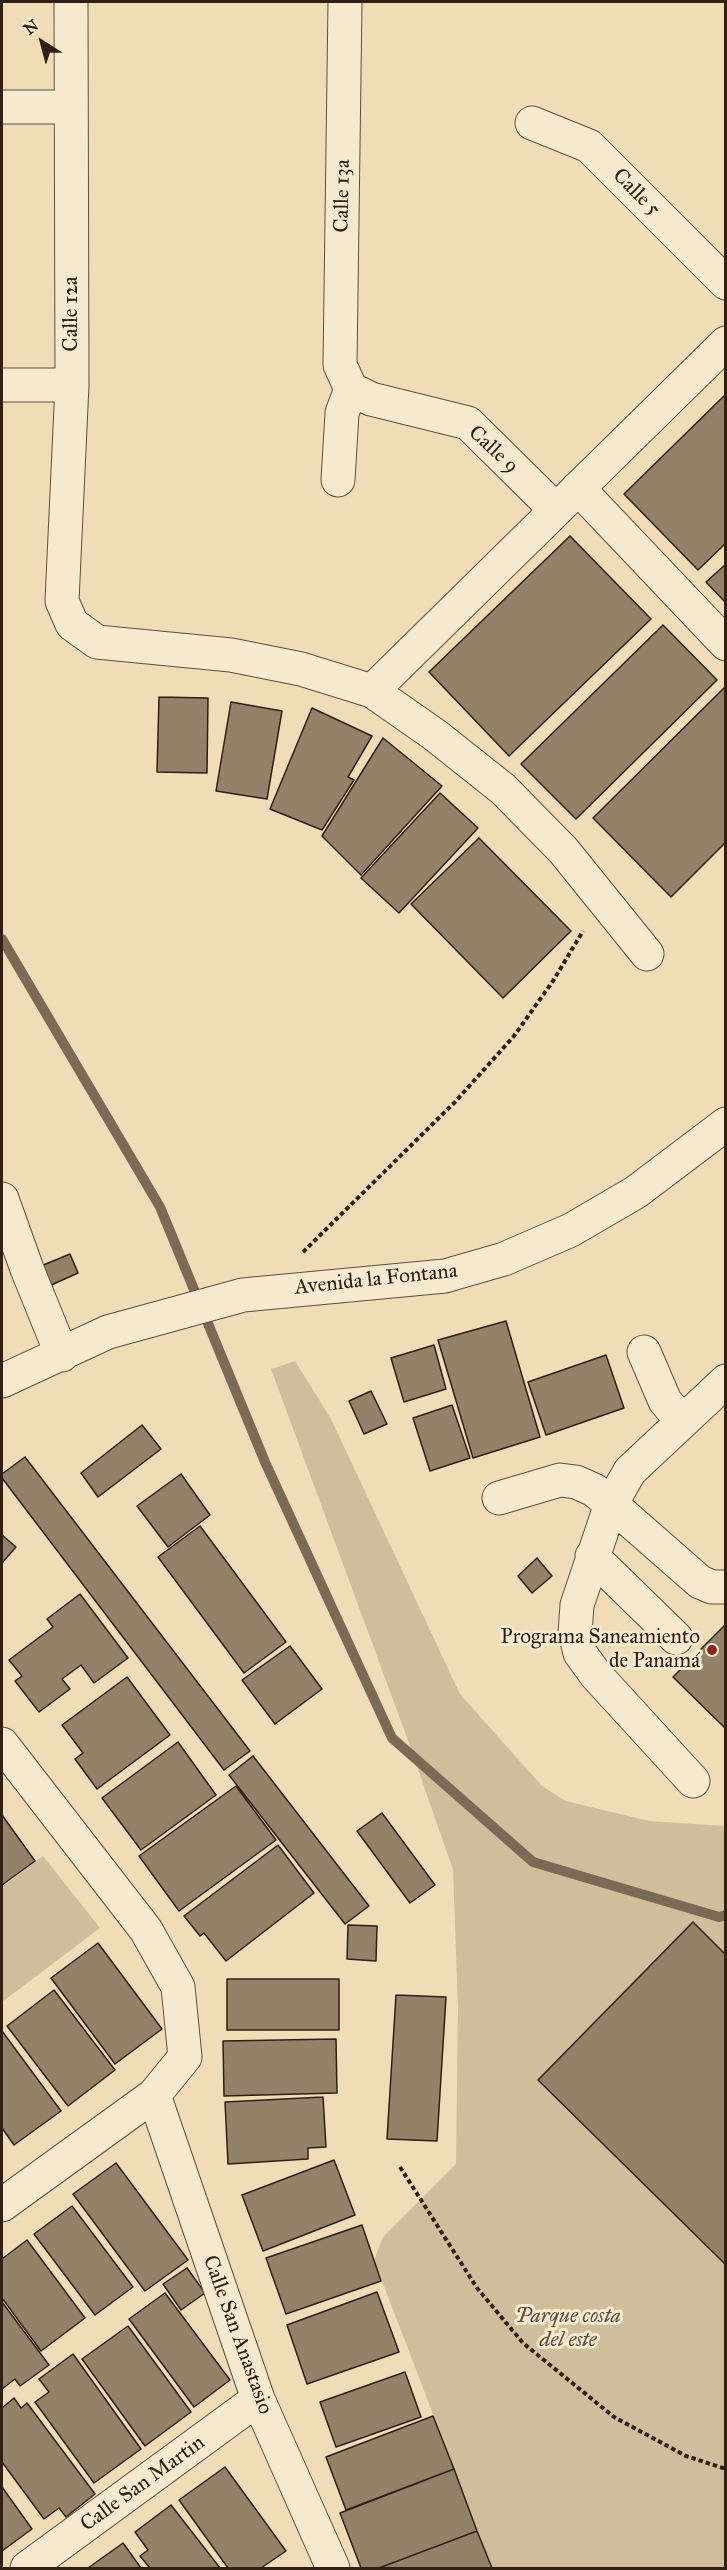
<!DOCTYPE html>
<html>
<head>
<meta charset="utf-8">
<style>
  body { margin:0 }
  #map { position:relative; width:727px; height:2570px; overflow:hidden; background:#f0ddb7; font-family:"IM FELL Great Primer",serif }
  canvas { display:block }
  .frame { position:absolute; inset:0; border:3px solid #2f2016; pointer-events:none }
  .north { position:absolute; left:12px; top:12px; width:60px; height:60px; -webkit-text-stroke:4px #f5e9d0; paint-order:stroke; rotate:324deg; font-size:16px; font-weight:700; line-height:24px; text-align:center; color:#2f2016 }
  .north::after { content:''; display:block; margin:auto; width:21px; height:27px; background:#2f2016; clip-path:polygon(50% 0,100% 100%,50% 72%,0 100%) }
</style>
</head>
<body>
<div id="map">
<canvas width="727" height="2570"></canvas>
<div class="frame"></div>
<div class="north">N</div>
</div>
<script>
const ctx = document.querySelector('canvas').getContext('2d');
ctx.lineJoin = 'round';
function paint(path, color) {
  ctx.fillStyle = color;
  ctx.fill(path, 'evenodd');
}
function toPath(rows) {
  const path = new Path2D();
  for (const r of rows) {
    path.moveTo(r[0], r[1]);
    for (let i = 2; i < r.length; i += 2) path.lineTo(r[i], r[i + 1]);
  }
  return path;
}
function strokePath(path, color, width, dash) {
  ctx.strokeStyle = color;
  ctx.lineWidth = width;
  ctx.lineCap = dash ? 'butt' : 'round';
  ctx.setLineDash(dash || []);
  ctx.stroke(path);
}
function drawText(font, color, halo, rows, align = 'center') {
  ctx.font = font + ' "IM FELL Great Primer",serif';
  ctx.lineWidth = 6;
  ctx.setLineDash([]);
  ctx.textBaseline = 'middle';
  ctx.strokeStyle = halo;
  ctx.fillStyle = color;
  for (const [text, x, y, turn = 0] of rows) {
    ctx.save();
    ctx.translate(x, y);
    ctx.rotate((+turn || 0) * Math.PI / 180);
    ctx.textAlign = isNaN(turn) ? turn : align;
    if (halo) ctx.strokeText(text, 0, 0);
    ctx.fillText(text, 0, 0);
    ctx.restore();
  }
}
const green = toPath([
  [295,1361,331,1419,460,1694,542,1786,566,1801,649,1821,725,1826,725,1955,538,2080,725,2265,725,2568,492,2568,374,2260,383,2237,456,2164,458,2007,453,1870,409,1743,271,1369],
  [43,1856,100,1928,2,2002,2,1887]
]);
const stream = toPath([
  [2,939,160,1207,265,1462,392,1738,533,1862,719,1917,726,1915]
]);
const building = toPath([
  [726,394,726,543,698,570,624,494,726,394],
  [570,536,651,619,509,756,429,672,570,536],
  [726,564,726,603,706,582,726,564],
  [663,625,717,680,576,819,521,764,663,625],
  [725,687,726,842,671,897,593,818,725,687],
  [159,697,208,698,207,773,157,772,159,697],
  [231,702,282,711,267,799,216,791,231,702],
  [312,708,372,736,348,777,354,780,322,830,270,809,312,708],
  [383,738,442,786,361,875,322,836,383,738],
  [440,793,478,828,399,913,361,878,440,793],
  [479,838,571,931,503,998,411,904,479,838],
  [70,1254,78,1273,49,1286,41,1266,70,1254],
  [506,1321,540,1437,473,1458,438,1340,506,1321],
  [434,1345,446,1389,404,1402,391,1358,434,1345],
  [606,1355,624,1408,546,1435,528,1382,606,1355],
  [371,1391,387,1424,364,1434,349,1401,371,1391],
  [452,1405,470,1458,430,1471,413,1418,452,1405],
  [142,1425,161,1449,98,1497,81,1473,142,1425],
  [25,1457,250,1751,224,1770,2,1478,2,1474,25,1457],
  [181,1474,210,1515,168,1547,137,1506,181,1474],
  [200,1526,286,1642,244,1673,158,1557,200,1526],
  [2,1535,16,1547,2,1563,2,1535],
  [537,1558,552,1576,532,1593,518,1576,537,1558],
  [80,1594,128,1658,94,1683,81,1665,62,1679,70,1689,39,1712,15,1681,22,1676,9,1660,53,1627,47,1619,80,1594],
  [726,1624,726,1729,673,1677,726,1624],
  [290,1646,322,1689,275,1724,242,1680,290,1646],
  [127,1677,170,1735,97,1789,75,1759,83,1753,62,1725,127,1677],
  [178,1742,216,1795,141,1850,102,1798,178,1742],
  [253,1756,369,1906,345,1924,229,1775,253,1756],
  [236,1786,276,1840,179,1911,139,1856,236,1786],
  [382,1813,435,1885,410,1903,357,1831,382,1813],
  [2,1815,35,1861,2,1885,2,1815],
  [278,1845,314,1893,226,1961,204,1933,200,1936,184,1916,278,1845],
  [693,1922,726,1955,726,2265,538,2080,693,1922],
  [348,1925,377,1926,376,1961,347,1959,348,1925],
  [98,1943,162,2029,115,2064,51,1978,98,1943],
  [227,1979,339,1979,339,2030,227,2030,227,1979],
  [54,1990,115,2070,68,2106,7,2026,54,1990],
  [396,1995,446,1997,437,2141,387,2139,396,1995],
  [2,2031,61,2111,14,2145,2,2128,2,2031],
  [336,2039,337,2093,224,2096,223,2041,336,2039],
  [323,2097,326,2147,308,2148,308,2159,228,2164,225,2102,323,2097],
  [334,2160,355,2215,263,2251,242,2195,334,2160],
  [116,2163,188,2260,145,2291,73,2194,116,2163],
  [72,2206,133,2287,95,2315,34,2234,72,2206],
  [362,2225,381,2281,286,2314,266,2258,362,2225],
  [27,2240,85,2318,41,2351,2,2298,2,2259,27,2240],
  [187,2268,205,2293,181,2310,163,2284,187,2268],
  [377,2292,399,2352,307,2384,287,2325,377,2292],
  [165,2293,230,2380,194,2407,129,2319,165,2293],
  [2,2302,49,2365,20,2386,15,2379,2,2389,2,2302],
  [128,2326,191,2412,145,2446,82,2359,128,2326],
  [73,2354,141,2449,94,2483,35,2402,49,2392,39,2379,73,2354],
  [405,2372,421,2417,336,2447,320,2402,405,2372],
  [14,2398,21,2408,27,2403,95,2494,66,2517,59,2508,44,2519,2,2462,2,2408,14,2398],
  [433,2416,454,2469,346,2510,326,2457,433,2416],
  [225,2467,286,2551,261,2568,228,2568,179,2500,225,2467],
  [454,2469,477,2531,379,2568,361,2568,340,2513,454,2469],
  [2,2487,32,2529,2,2551,2,2487],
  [171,2505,220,2568,150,2568,140,2556,148,2550,135,2532,171,2505],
  [477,2531,492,2568,379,2568,477,2531],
  [123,2543,141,2568,88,2568,123,2543]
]);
const path = toPath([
  [303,1252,455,1102,514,1036,553,981,583,931],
  [400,2167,477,2288,523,2343,614,2417,686,2456,726,2469]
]);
const minor = toPath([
  [71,2,72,385,62,601,72,624,97,642,231,655,301,669,372,691,435,735,503,789,563,850,647,954],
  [345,2,340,365,351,389],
  [2,107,71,107],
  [532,123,589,146,726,283],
  [2,385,72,385],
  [351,389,371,399,468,423,556,510],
  [338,480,342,413,351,389],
  [578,488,726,644],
  [372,691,726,343],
  [2,1199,27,1269,62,1355],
  [644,1352,665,1401,682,1421],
  [2,1381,108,1332,243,1295,445,1276,504,1259,571,1230,636,1192,726,1124],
  [499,1498,560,1480,576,1482,594,1490,611,1504,700,1582,712,1587,726,1587],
  [592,1556,676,1638],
  [2,1744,146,1930,178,1987,185,2057,154,2095,2,2205],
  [693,1781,596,1675,580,1653,575,1633,577,1605,611,1504,630,1471,726,1381],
  [154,2095,258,2399,333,2568],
  [27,2568,258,2399]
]);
const markers = [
  [712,1650,6,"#8f2418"]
];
const streetNames = [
  ["Calle 5",636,193,45],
  ["Calle 13a",343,196,-89],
  ["Calle 12a",72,314,-90],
  ["Calle 9",493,450,43],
  ["Avenida la Fontana",376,1280,-6],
  ["Calle San Anastasio",237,2335,70],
  ["Calle San Martin",143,2484,-36]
];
const poiNames = [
  ["Programa Saneamiento",700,1638],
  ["de Panamá",700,1662]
];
const parkNames = [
  ["Parque costa",568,2317],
  ["del este",568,2341]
];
paint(green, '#cfbd9c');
strokePath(stream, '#7b6b56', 10);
paint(building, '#93826a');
strokePath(building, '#2f2016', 1.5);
strokePath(minor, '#5f4f3e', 35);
strokePath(path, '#2f2016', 4, [4.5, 3]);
strokePath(minor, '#f5e9d0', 33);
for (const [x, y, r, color] of markers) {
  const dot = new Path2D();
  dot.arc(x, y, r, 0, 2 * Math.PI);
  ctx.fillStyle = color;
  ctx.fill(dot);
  strokePath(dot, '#f5e9d0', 2);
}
drawText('21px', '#2f2016', '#f5e9d0', streetNames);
drawText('21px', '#2f2016', '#f5e9d0', poiNames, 'right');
drawText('italic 21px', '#5f4f3e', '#f5e9d0', parkNames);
</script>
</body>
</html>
